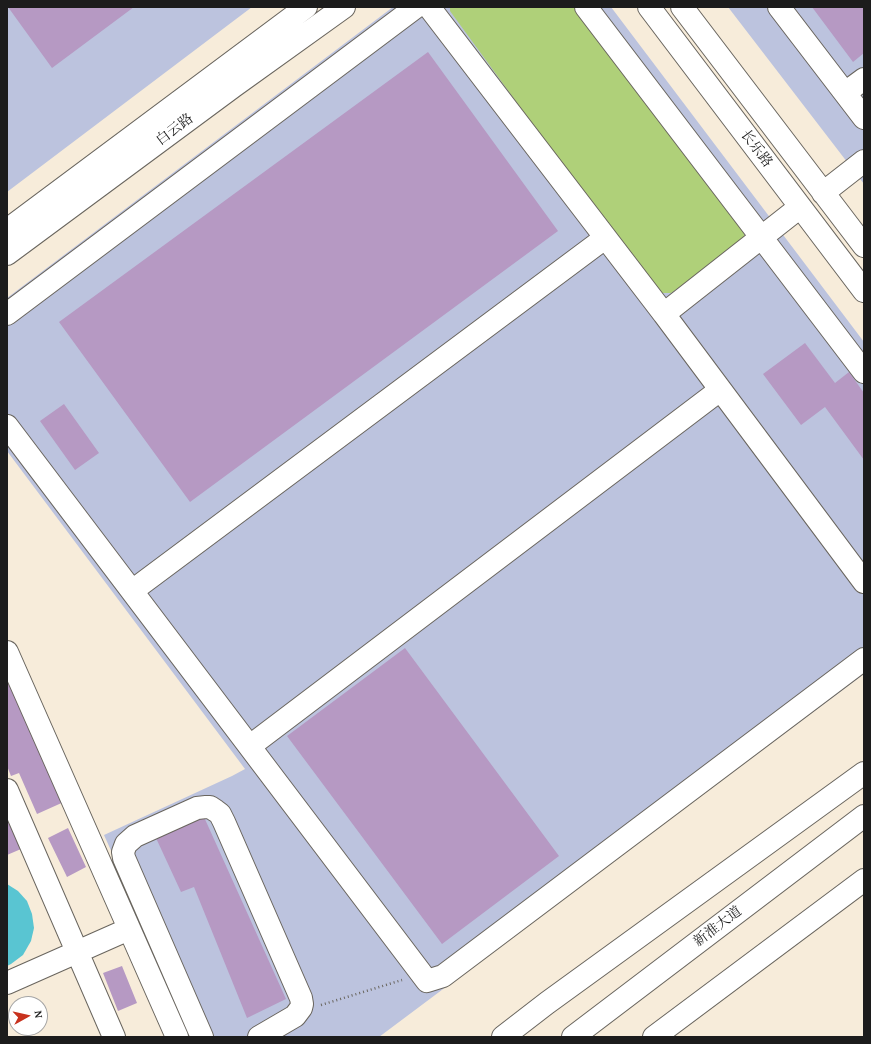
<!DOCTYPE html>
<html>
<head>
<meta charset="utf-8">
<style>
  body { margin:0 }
  #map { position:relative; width:871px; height:1044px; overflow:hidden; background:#f7ecda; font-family:"Gentium Book Plus",serif }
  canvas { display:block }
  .frame { position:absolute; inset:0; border:8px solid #1c1c1c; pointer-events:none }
  .north { position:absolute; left:8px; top:996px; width:40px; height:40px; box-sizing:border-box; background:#fff; border:1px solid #a4a4a4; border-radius:50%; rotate:82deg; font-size:11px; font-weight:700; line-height:16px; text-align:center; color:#1c1c1c }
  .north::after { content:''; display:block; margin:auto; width:14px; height:18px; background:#c8321e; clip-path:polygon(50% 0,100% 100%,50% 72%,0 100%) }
</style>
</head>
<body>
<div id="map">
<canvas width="871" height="1044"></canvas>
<div class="frame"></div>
<div class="north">N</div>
</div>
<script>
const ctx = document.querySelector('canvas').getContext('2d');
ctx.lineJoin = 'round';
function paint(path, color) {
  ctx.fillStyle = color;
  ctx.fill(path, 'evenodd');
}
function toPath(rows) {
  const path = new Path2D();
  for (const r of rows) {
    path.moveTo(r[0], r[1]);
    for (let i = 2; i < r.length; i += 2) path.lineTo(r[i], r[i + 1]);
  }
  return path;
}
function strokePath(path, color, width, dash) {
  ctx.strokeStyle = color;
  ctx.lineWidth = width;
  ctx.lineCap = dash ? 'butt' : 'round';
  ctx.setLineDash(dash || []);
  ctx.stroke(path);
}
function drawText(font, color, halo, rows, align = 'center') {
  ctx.font = font + ' "Gentium Book Plus","Noto Serif SC",serif';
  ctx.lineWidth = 3.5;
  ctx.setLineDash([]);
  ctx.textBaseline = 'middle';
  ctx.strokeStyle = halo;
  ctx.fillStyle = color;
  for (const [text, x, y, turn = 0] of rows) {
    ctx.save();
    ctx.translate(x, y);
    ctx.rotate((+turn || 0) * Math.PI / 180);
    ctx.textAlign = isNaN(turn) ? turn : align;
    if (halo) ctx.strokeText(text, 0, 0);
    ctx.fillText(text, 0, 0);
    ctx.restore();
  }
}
const industrial = toPath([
  [7,7,252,7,7,192],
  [393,7,611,7,864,342,864,674,379,1037,195,1037,104,835,232,776,245,769,7,451,7,298],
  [728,7,864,7,864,184]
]);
const green = toPath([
  [450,7,580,7,742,225,745,238,683,285,671,293,662,293,652,288,450,11]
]);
const water = toPath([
  [7,884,18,891,27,901,32,914,34,928,31,941,23,955,11,964,7,966]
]);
const building = toPath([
  [8,7,134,7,52,68],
  [812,7,864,7,864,53,853,62],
  [428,52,558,231,190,502,59,322],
  [805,343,835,383,849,372,864,393,864,460,825,407,801,425,763,374],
  [64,404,99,453,75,470,40,421],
  [405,648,559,856,442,944,287,736],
  [7,675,66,801,37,814,19,773,11,776,7,766],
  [204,817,286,999,247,1018,194,887,181,892,156,838],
  [7,818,21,849,7,855],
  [68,828,86,867,67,877,48,838],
  [122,966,137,1003,118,1011,103,973]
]);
const path = toPath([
  [321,1005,402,980]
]);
const minor = toPath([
  [429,7,664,314,800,207],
  [586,7,864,372],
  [649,7,864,291],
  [682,7,864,246],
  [779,7,864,118],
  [845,93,864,79],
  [823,193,864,161],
  [7,230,306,7],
  [7,254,234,86,344,7],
  [7,314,416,7],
  [664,314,864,582],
  [7,426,427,981,443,976,864,659],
  [132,591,605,238],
  [7,652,177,1037],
  [250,746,720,390],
  [7,790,114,1037],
  [7,983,129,929],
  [202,1037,124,858,123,852,126,844,135,836,197,808,206,807,210,807,216,811,220,814,224,822,301,998,302,1004,301,1008,295,1016,259,1037]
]);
const major = toPath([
  [503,1037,547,1003,864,773],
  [573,1037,864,816],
  [654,1037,864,880]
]);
const streetNames = [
  ["白云路",175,130,-37],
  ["长乐路",756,149,53],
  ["新淮大道",718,927,-37]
];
paint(industrial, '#bcc3de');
paint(green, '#afd079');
paint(water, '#59c5d2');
paint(building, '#b699c3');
strokePath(minor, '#69655e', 24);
strokePath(major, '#69655e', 24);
strokePath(path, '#69655e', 2.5, [1, 3]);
strokePath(minor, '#fff', 22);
strokePath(major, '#fff', 22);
drawText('14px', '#1c1c1c', '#fff', streetNames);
</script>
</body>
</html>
